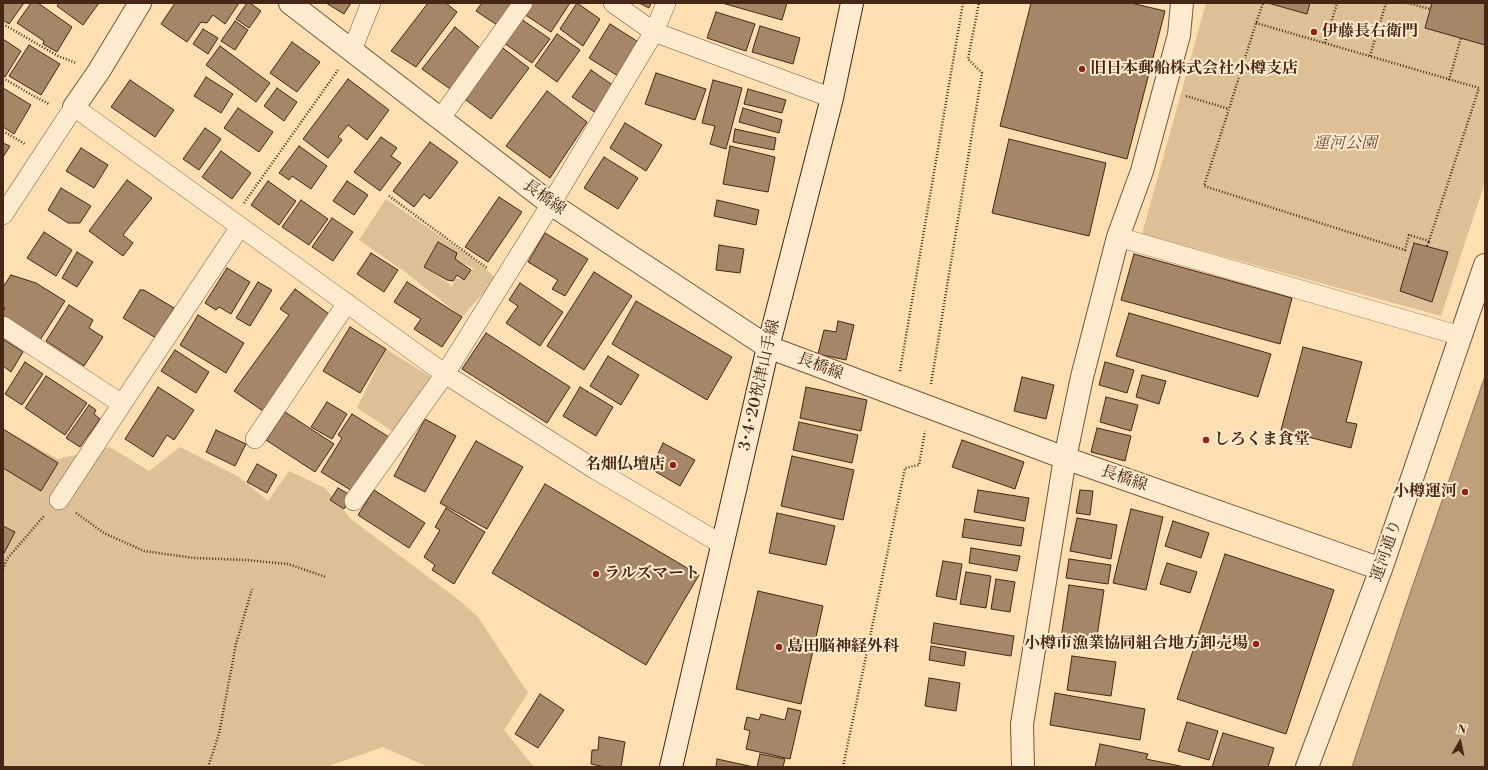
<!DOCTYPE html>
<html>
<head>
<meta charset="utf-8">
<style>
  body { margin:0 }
  #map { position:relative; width:1488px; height:770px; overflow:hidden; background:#fddfb2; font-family:"Libre Bodoni",serif }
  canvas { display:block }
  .frame { position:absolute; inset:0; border:4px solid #462615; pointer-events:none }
  .north { position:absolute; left:1440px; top:722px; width:40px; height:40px; -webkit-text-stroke:3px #feeacd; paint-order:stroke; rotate:9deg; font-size:11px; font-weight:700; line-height:16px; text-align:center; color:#462615 }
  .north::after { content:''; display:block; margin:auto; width:14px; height:18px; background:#462615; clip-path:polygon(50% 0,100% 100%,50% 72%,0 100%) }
</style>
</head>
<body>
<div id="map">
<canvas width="1488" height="770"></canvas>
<div class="frame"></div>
<div class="north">N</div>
</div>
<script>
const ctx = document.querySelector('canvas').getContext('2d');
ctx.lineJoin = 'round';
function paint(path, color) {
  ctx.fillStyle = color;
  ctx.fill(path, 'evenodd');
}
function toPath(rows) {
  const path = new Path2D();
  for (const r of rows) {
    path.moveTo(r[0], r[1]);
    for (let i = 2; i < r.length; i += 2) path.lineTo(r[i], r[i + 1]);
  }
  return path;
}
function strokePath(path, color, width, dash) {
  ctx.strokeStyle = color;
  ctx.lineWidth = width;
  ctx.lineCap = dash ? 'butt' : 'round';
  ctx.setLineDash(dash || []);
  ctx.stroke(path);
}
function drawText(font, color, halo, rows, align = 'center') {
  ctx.font = font + ' "Libre Bodoni","Noto Serif JP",serif';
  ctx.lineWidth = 4;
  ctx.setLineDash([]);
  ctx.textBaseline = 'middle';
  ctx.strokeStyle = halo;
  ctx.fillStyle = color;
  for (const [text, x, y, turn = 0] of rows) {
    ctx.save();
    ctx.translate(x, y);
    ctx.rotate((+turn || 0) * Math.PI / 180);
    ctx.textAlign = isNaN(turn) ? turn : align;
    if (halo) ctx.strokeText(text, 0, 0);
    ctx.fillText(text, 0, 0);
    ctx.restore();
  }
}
const green = toPath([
  [1206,3,1485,3,1485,182,1441,316,1142,234],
  [386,199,482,265,496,279,462,317,405,272,359,240],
  [438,242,461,263,475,269,471,270,464,280,455,278,452,286,424,267],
  [386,349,434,379,395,433,357,408],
  [3,429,58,459,110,447,149,471,180,447,239,477,268,501,289,471,325,488,351,519,459,600,478,617,528,693,504,730,534,767,428,767,383,747,326,767,3,767]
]);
const water = toPath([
  [1485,376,1485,767,1352,767,1405,608,1485,376]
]);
const building = toPath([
  [3,3,24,3,9,24,3,20,3,3],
  [31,3,38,3,72,27,57,52,43,44,44,41,17,23,31,3],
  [59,3,99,3,83,25,57,6,59,3],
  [175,3,239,3,225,24,213,15,207,23,201,22,187,42,161,24,175,3],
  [247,3,250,3,261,11,249,28,236,19,247,3],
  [326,3,351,3,344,14,326,3],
  [428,3,446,3,457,12,416,67,391,51,428,3],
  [482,3,515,3,497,25,476,11,482,3],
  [532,3,570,3,551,32,524,14,532,3],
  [577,3,600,19,583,46,560,29,577,3],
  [639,3,651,3,649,8,639,3],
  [722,3,787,3,782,20,722,3],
  [1031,3,1131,3,1165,11,1127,159,1000,126,1031,3],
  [1268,3,1310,3,1307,14,1268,3],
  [1432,3,1485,3,1485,45,1425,28,1432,3],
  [716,12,755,24,746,51,707,38,716,12],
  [521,19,550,39,532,63,504,43,521,19],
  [235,21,248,30,235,50,221,41,235,21],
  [610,24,640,43,618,76,589,58,610,24],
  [760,26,800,38,793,64,752,52,760,26],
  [455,27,486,53,453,91,422,69,455,27],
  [203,29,218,38,208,54,193,44,203,29],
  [557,34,580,50,557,82,535,66,557,34],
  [3,39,21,51,5,77,3,75,3,39],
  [292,42,320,62,297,92,270,73,292,42],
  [29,45,60,64,41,95,9,76,29,45],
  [220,46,270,83,256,102,206,65,220,46],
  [500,46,529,68,491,119,462,97,500,46],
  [591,70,614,86,596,113,572,97,591,70],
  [656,73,706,89,695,120,645,104,656,73],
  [206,77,233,94,221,113,194,96,206,77],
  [348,79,389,110,367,140,348,125,338,137,342,140,328,158,303,139,348,79],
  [130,80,174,110,155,137,111,107,130,80],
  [713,80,742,88,726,149,710,144,715,126,702,123,713,80],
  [3,88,31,105,14,134,3,127,3,88],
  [277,88,297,102,284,121,264,106,277,88],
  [748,89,786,100,782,113,744,104,748,89],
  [547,91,587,122,550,178,506,146,547,91],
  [238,108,273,132,259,152,224,128,238,108],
  [743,108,782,120,779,133,739,122,743,108],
  [625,123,662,145,646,171,610,148,625,123],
  [205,128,221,139,199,170,183,159,205,128],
  [735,129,776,138,774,150,733,142,735,129],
  [381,137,397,148,391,156,401,163,380,191,354,172,381,137],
  [1009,139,1106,163,1089,236,992,213,1009,139],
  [430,142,458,162,430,199,424,194,414,207,393,191,430,142],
  [3,143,10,146,3,157,3,143],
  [299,146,327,166,311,189,292,176,289,180,279,173,299,146],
  [730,146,775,157,768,192,723,184,730,146],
  [81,148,108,165,94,188,66,171,81,148],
  [221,151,251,173,232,199,202,177,221,151],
  [604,157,638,178,618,209,584,188,604,157],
  [127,180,152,198,123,235,133,243,123,256,89,231,127,180],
  [268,181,296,201,279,225,251,205,268,181],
  [347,181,368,195,354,215,333,201,347,181],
  [61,188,91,206,80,223,68,223,48,210,61,188],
  [499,197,522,212,488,262,465,247,499,197],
  [301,200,328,219,309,245,282,227,301,200],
  [717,200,759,210,756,225,714,216,717,200],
  [332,218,353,232,333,261,312,247,332,218],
  [44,232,72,250,56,276,27,258,44,232],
  [545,233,588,259,565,296,552,289,558,280,528,262,545,233],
  [438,242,457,253,455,259,471,270,464,280,457,275,453,281,447,280,424,267,438,242],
  [1414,243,1448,252,1432,302,1400,291,1414,243],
  [719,245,744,249,740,273,716,270,719,245],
  [77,252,93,262,77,287,62,278,77,252],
  [371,253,398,270,384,292,357,274,371,253],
  [1134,254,1292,298,1280,344,1121,300,1134,254],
  [227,268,250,282,231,314,219,307,216,310,205,303,227,268],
  [594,272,632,296,584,370,547,346,594,272],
  [11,275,36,283,65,301,40,340,3,316,3,312,5,308,3,307,3,287,11,275],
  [258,282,272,290,250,326,236,318,258,282],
  [407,282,462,317,442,347,414,329,421,319,394,302,407,282],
  [520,283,563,312,540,346,506,323,518,306,509,300,520,283],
  [295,289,332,316,263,411,234,391,289,315,280,309,295,289],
  [140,290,144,290,174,308,156,338,123,318,140,290],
  [636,301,732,357,707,400,612,344,636,301],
  [69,305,93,320,89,328,103,337,84,366,46,341,69,305],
  [1129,313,1271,354,1258,397,1116,356,1129,313],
  [198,315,244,343,226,373,180,345,198,315],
  [838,321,854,325,846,360,818,354,824,330,836,332,838,321],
  [350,327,386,349,360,393,323,371,350,327],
  [486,333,570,387,547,423,462,369,486,333],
  [3,339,23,352,11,372,3,366,3,339],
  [1303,347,1362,362,1346,422,1357,424,1351,448,1281,430,1303,347],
  [175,350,209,372,196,393,161,371,175,350],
  [608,356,639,375,621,405,590,386,608,356],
  [25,362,43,374,22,405,5,394,25,362],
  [1105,362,1134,370,1127,393,1099,385,1105,362],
  [1142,375,1166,381,1159,404,1136,397,1142,375],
  [46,376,87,403,65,435,25,408,46,376],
  [1022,377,1054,385,1046,419,1014,411,1022,377],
  [158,387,194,410,174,440,167,435,153,457,125,439,158,387],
  [580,387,613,407,596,436,563,416,580,387],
  [806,387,867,400,861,431,800,418,806,387],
  [1106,397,1138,405,1131,431,1100,422,1106,397],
  [327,402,347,414,332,439,311,427,327,402],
  [89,405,96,410,94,414,100,419,80,447,66,438,89,405],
  [285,412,334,444,315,472,266,440,285,412],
  [352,414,389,437,354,492,321,472,342,438,338,435,352,414],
  [425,419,456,436,425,492,394,476,425,419],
  [799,422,858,435,852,463,793,450,799,422],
  [1097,428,1131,436,1125,461,1091,452,1097,428],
  [3,429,58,463,41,491,3,468,3,429],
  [216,430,246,444,235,466,206,452,216,430],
  [962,440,1024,462,1015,489,952,467,962,440],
  [476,441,523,467,487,529,440,503,476,441],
  [663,443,695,460,680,486,651,469,663,443],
  [792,456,854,470,843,520,781,506,792,456],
  [257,464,277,475,267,493,247,482,257,464],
  [545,484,699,575,646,665,492,573,545,484],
  [338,488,352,496,344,509,330,500,338,488],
  [374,490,425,523,409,548,358,515,374,490],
  [978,490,1029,498,1025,521,974,512,978,490],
  [1080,490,1093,491,1090,515,1076,513,1080,490],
  [446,508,485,532,454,584,432,570,435,565,424,557,440,530,435,527,446,508],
  [1131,509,1163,517,1146,590,1113,583,1131,509],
  [777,513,835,526,826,565,769,553,777,513],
  [1077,518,1117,525,1111,559,1070,551,1077,518],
  [965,519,1024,528,1021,546,962,537,965,519],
  [1173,521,1209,533,1201,558,1165,546,1173,521],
  [3,526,15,532,3,555,3,526],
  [971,548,1020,556,1017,571,969,563,971,548],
  [1225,554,1334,590,1286,734,1177,699,1225,554],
  [1069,559,1111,565,1108,584,1066,578,1069,559],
  [943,561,962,564,956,600,936,596,943,561],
  [1167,563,1197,572,1190,593,1160,584,1167,563],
  [966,572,991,576,986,608,960,604,966,572],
  [996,579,1015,582,1010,612,991,609,996,579],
  [1069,585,1104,590,1096,643,1061,638,1069,585],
  [758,591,823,606,801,704,736,689,758,591],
  [934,623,1014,636,1011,656,931,643,934,623],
  [931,646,966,652,964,666,929,660,931,646],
  [1072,656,1116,662,1111,696,1067,690,1072,656],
  [929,678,960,683,956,711,925,706,929,678],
  [1055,693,1145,709,1140,740,1050,725,1055,693],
  [540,694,564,710,538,748,515,734,540,694],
  [788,708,801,711,790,759,746,749,750,731,744,729,747,717,759,720,761,714,785,720,788,708],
  [1187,722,1218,731,1209,760,1178,751,1187,722],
  [1223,733,1274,748,1268,767,1212,767,1223,733],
  [599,737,625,742,621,767,605,767,591,764,592,750,598,750,599,737],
  [1100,744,1148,754,1146,759,1185,767,1095,767,1100,744],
  [760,754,785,759,783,767,757,767,760,754],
  [717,759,754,767,716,767,717,759]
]);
const path = toPath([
  [1408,3,1430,9],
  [1256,23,1479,88,1429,241,1409,235,1405,250,1204,186,1229,109,1256,23,1263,3],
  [3,24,58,56,76,63],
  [1325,43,1337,3],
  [1370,56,1386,3],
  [3,78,30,94,49,104],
  [1449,80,1461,38],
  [1186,96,1229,109],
  [3,131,25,144],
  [389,196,487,268],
  [244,203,338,70],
  [1427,246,1429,241],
  [900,371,963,3],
  [931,384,982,73,968,59,979,3],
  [76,513,104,533,144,551,194,558,246,560,288,564,326,577],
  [3,569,7,559,44,516],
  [208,767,219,734,236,644,252,589],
  [843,767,905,468,919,465,925,431]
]);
const minor = toPath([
  [613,3,654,32,832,98],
  [352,50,371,3],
  [440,119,523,3],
  [3,215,74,107,445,374,596,470,723,545],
  [1118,237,1461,336],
  [3,326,122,404,240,227],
  [255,439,347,303],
  [59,500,122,404],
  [354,501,445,374,551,204,654,32,666,3]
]);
const tertiary = toPath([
  [290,3,551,204,768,347,1065,458,1381,569],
  [74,107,99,71,140,3],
  [1023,767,1022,724,1065,458,1082,377,1118,237,1142,171,1164,90,1179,35,1182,3],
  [1307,767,1381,569,1485,265]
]);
const secondary = toPath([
  [671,767,768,347,832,98,852,3]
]);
const markers = [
  [1314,32,4,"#8f2418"],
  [1082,69,4,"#8f2418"],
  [1206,440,4,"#8f2418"],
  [673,465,4,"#8f2418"],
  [1465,492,4,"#8f2418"],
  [596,574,4,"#8f2418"],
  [1256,644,4,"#8f2418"],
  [779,647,4,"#8f2418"]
];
const poiNames = [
  ["伊藤長右衛門",1322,32],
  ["旧日本郵船株式会社小樽支店",1090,69],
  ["しろくま食堂",1214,440],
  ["名畑仏壇店",665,465,"right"],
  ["小樽運河",1457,492,"right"],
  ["ラルズマート",604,574],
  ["小樽市漁業協同組合地方卸売場",1248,644,"right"],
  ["島田脳神経外科",787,647]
];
const parkNames = [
  ["運河公園",1345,144]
];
const streetNames = [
  ["長橋線",544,198,36],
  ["長橋線",820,367,21],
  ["3･4･20祝津山手線",760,385,-77],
  ["長橋線",1124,479,19],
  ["運河通り",1387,551,-71]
];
paint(green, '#dec097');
paint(water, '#bfa07d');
strokePath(water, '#8f6f53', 1);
paint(building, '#a58667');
strokePath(building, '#462615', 1);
strokePath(minor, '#74543c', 20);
strokePath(tertiary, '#74543c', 24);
strokePath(secondary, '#462615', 24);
strokePath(path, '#462615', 2.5, [1, 2]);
strokePath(minor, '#feeacd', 19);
strokePath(tertiary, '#feeacd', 22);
strokePath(secondary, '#feeacd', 22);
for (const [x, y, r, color] of markers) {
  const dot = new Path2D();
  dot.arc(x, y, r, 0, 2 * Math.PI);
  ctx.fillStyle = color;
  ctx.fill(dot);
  strokePath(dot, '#feeacd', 1.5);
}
drawText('bold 16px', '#462615', '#feeacd', poiNames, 'left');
drawText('italic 16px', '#6c4c36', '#feeacd', parkNames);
drawText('16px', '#462615', '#feeacd', streetNames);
</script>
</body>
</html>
